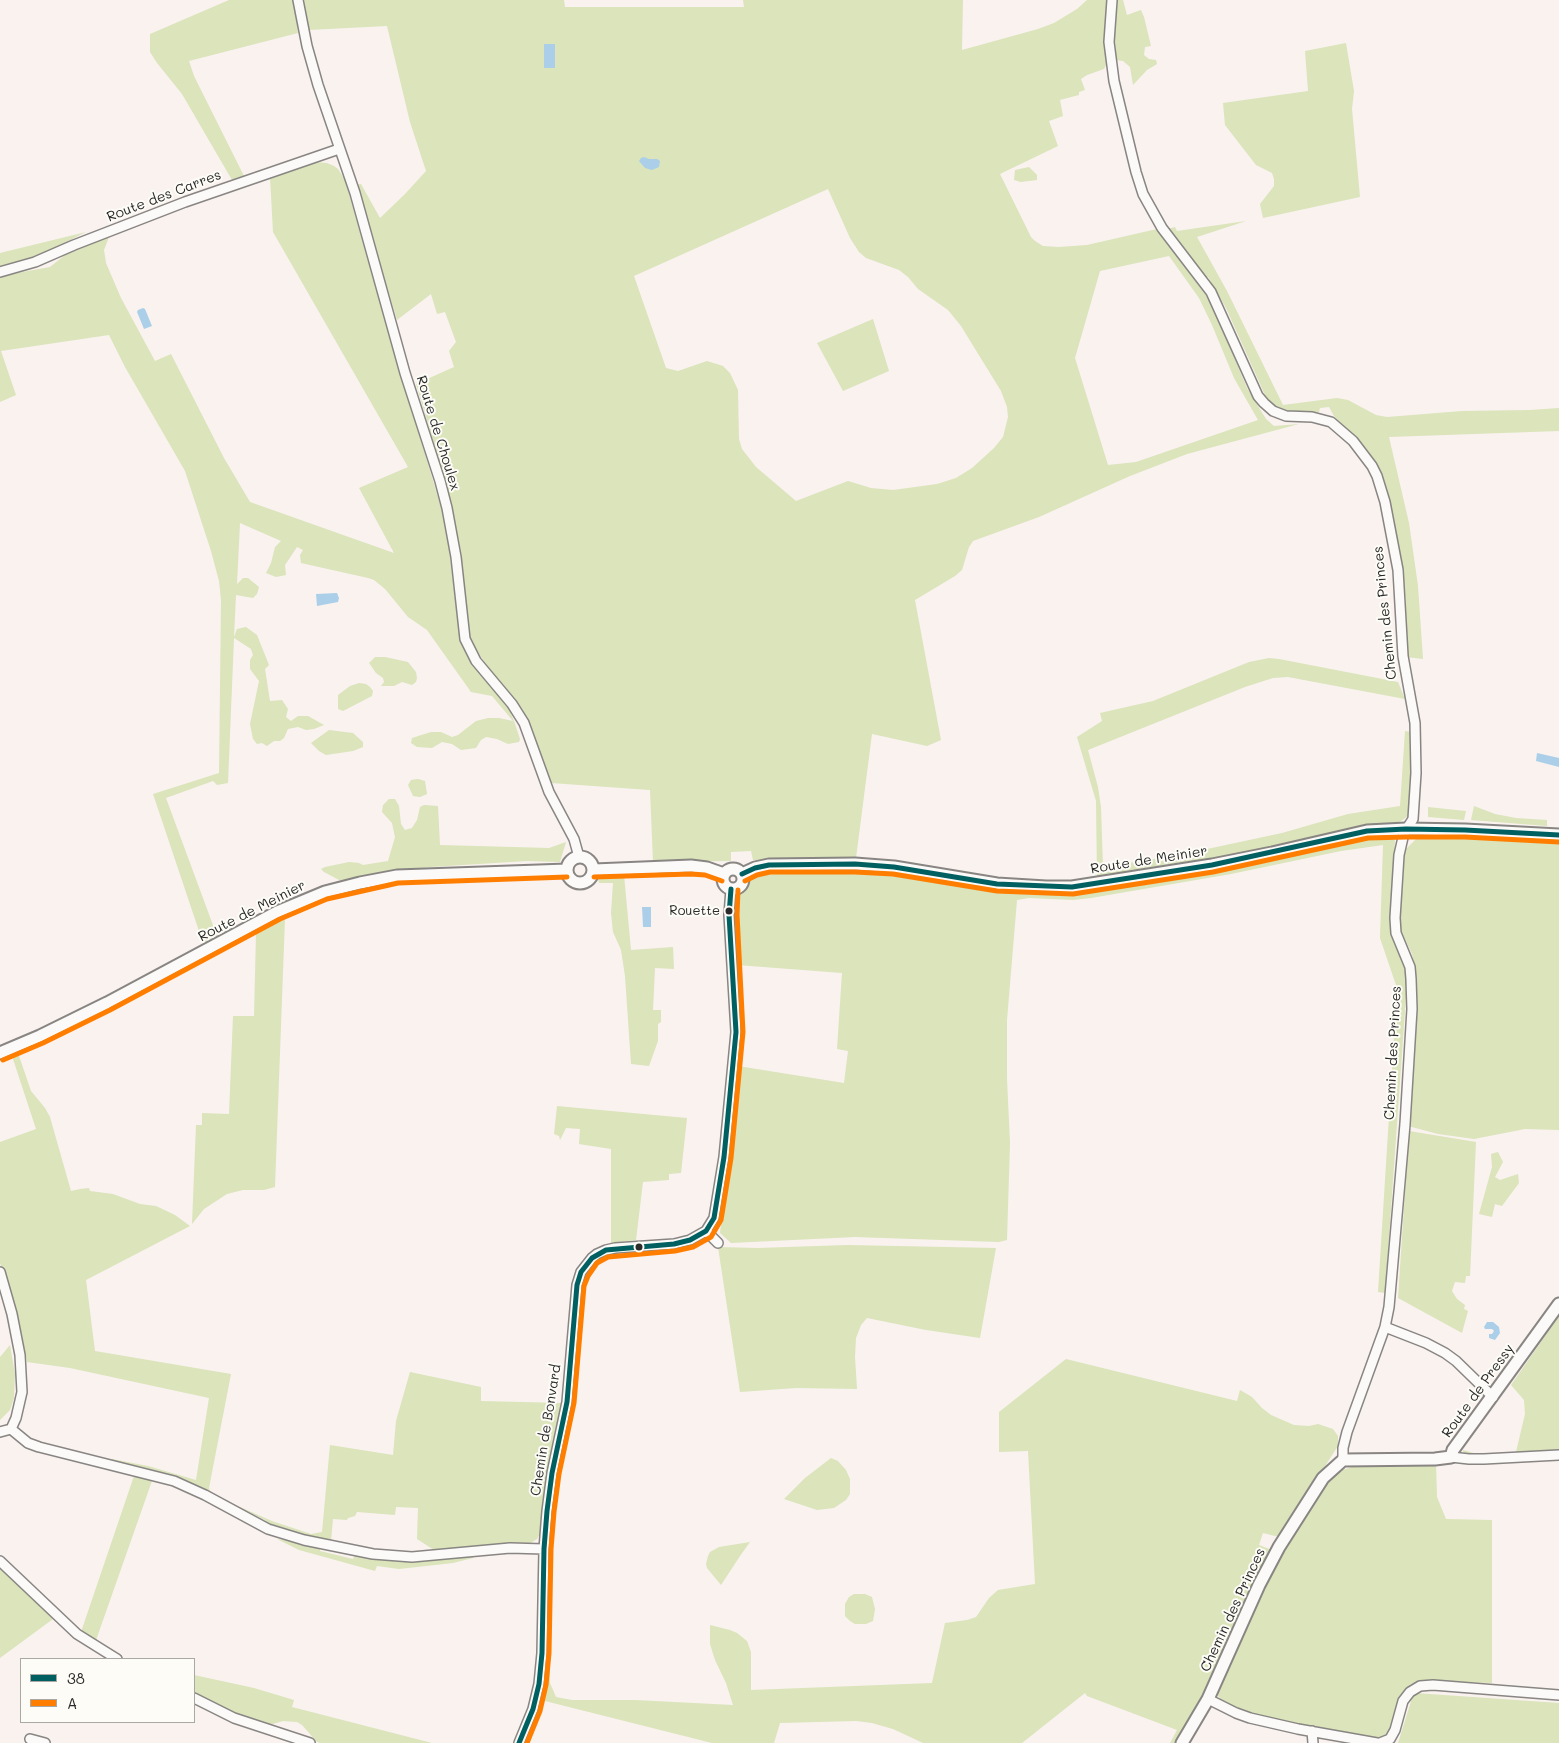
<!DOCTYPE html>
<html>
<head>
<meta charset="utf-8">
<style>
  body { margin:0 }
  #map { position:relative; width:1559px; height:1743px; overflow:hidden; background:#f9f2ef; font-family:Mali,sans-serif }
  canvas { display:block }
  .legend { position:absolute; left:20px; top:1658px; width:175px; height:65px; box-sizing:border-box; background:#fdfcf7; border:1px solid #a9a8a5; margin:0; padding:6px 9px; list-style:none; font-size:15px; color:#2b2b2b }
  .legend li { display:flex; align-items:center; gap:10px; height:25px }
  .legend b { width:25px; border:1px solid #a9a8a5 }
</style>
</head>
<body>
<div id="map">
<canvas width="1559" height="1743"></canvas>
<ul class="legend">
<li><b style="height:6px;background:#005f61"></b>38</li>
<li><b style="height:6px;background:#ff7e00"></b>A</li>
</ul>
</div>
<script>
const ctx = document.querySelector('canvas').getContext('2d');
ctx.lineJoin = 'round';
function paint(path, color) {
  ctx.fillStyle = color;
  ctx.fill(path, 'evenodd');
}
function toPath(rows) {
  const path = new Path2D();
  for (const r of rows) {
    if (r.length === 3) {
      path.moveTo(r[0] + r[2], r[1]);
      path.arc(r[0], r[1], r[2], 0, 2 * Math.PI);
      continue;
    }
    path.moveTo(r[0], r[1]);
    for (let i = 2; i < r.length; i += 2) path.lineTo(r[i], r[i + 1]);
  }
  return path;
}
function strokePath(path, color, width, dash) {
  ctx.strokeStyle = color;
  ctx.lineWidth = width;
  ctx.lineCap = dash ? 'butt' : 'round';
  ctx.setLineDash(dash || []);
  ctx.stroke(path);
}
function drawText(font, color, halo, rows, align = 'center') {
  ctx.font = font + ' Mali,sans-serif';
  ctx.lineWidth = 4;
  ctx.setLineDash([]);
  ctx.textBaseline = 'middle';
  ctx.strokeStyle = halo;
  ctx.fillStyle = color;
  for (const [text, x, y, turn = 0] of rows) {
    ctx.save();
    ctx.translate(x, y);
    ctx.rotate((+turn || 0) * Math.PI / 180);
    ctx.textAlign = isNaN(turn) ? turn : align;
    if (halo) ctx.strokeText(text, 0, 0);
    ctx.fillText(text, 0, 0);
    ctx.restore();
  }
}
const green = toPath([
  [229,0,294,0,298,33,189,61,194,76,244,176,232,180,182,94,157,63,150,52,150,34],
  [304,0,564,0,565,7,744,7,743,0,963,0,962,50,1038,29,1054,23,1077,9,1087,0,1107,0,1106,23,1106,65,1104,69,1087,75,1081,79,1085,90,1079,92,1079,95,1060,100,1063,116,1049,121,1058,146,1000,174,1031,237,1035,241,1043,246,1059,247,1087,245,1157,229,1207,297,1215,312,1247,388,1266,419,1274,426,1299,424,1187,454,1130,476,1039,517,973,541,969,547,962,570,955,576,915,600,941,740,927,746,872,734,856,858,753,860,751,851,731,852,731,861,653,862,650,790,551,783,533,732,521,707,494,676,471,642,467,621,461,551,456,528,446,484,416,384,454,367,449,351,456,342,445,312,437,314,431,294,397,320,356,185,361,184,380,218,405,194,426,171,410,122,387,26,309,30,307,25],
  [828,189,850,238,859,252,866,258,899,270,908,277,918,289,948,310,961,326,1001,391,1007,407,1008,417,1003,437,994,448,972,468,956,478,937,484,893,490,871,488,848,481,796,501,756,467,742,449,739,439,738,390,730,373,723,366,707,361,678,371,666,368,634,276],
  [1169,256,1199,298,1212,325,1234,378,1258,420,1136,462,1108,465,1075,358,1100,271],
  [1117,0,1123,0,1127,15,1141,10,1144,17,1151,46,1145,47,1144,55,1149,59,1156,60,1157,64,1147,70,1133,85,1130,67,1123,61,1116,60,1114,20],
  [1346,43,1354,91,1352,109,1360,197,1263,218,1260,204,1274,186,1274,179,1272,173,1256,165,1225,125,1223,103,1308,91,1305,51],
  [315,162,327,163,334,166,338,169,345,180,390,337,446,524,459,631,462,644,470,661,509,709,514,721,520,739,519,742,508,744,497,739,486,737,481,740,476,748,461,750,452,744,442,742,432,748,417,747,411,743,412,738,431,732,441,732,452,737,458,735,476,721,488,718,499,718,513,721,492,696,471,692,427,630,408,617,385,589,374,580,368,578,301,563,300,555,303,550,297,547,285,565,286,575,276,577,266,573,271,563,275,547,281,541,240,523,237,584,243,578,248,578,259,587,257,594,253,598,236,595,234,637,237,629,246,627,257,635,269,665,265,669,270,701,282,700,288,709,286,717,291,721,298,716,308,716,324,725,314,729,306,730,298,727,288,729,284,738,280,741,274,741,267,746,262,743,257,744,253,739,250,724,259,681,250,669,250,660,253,655,251,649,234,638,228,783,217,785,213,781,166,798,217,936,203,943,153,794,219,773,221,600,219,581,211,551,185,471,125,367,109,335,1,351,16,395,0,402,0,276,50,267,65,255,109,237,104,250,106,263,121,298,155,361,171,354,224,458,250,502,394,553,359,488,408,467,273,232,270,177],
  [1029,167,1037,175,1037,180,1021,182,1014,180,1015,170],
  [1246,221,1197,237,1227,291,1283,405,1337,398,1348,400,1376,415,1387,417,1462,411,1530,410,1559,408,1559,431,1389,437,1409,523,1418,586,1423,659,1406,657,1406,603,1402,566,1389,499,1379,469,1358,442,1334,416,1329,407,1320,408,1319,412,1305,414,1289,412,1278,410,1264,397,1265,395,1226,308,1208,277,1205,278,1168,229,1175,227,1177,231],
  [86,232,66,242,66,244,34,259,0,268,0,253],
  [873,319,889,371,843,391,817,343],
  [375,657,385,657,408,662,416,672,417,678,416,682,412,685,402,682,394,686,381,686,384,682,383,678,376,673,369,663],
  [1269,658,1279,659,1398,682,1405,699,1288,677,1273,678,1245,687,1088,750,1098,787,1101,807,1103,867,1179,855,1282,833,1348,814,1400,806,1405,731,1411,732,1413,764,1410,814,1404,819,1399,822,1364,825,1273,848,1183,865,1102,877,1097,876,1096,801,1077,737,1102,721,1100,713,1153,701,1249,662],
  [359,683,366,684,370,687,373,691,372,696,343,711,338,709,338,695,350,686],
  [329,730,353,733,363,742,363,747,353,751,326,755,319,751,311,743],
  [418,779,425,781,427,794,420,797,413,796,408,785,411,780],
  [389,799,395,799,399,806,401,824,405,830,412,828,417,820,420,807,424,805,438,806,440,845,549,848,566,842,560,862,527,861,431,867,388,872,341,881,324,872,321,869,325,867,349,862,359,863,363,865,388,861,395,837,392,823,382,812,383,805],
  [1474,806,1495,814,1516,818,1547,820,1547,826,1471,820],
  [1428,807,1466,811,1464,820,1428,817],
  [1390,835,1393,837,1395,841,1390,917,1391,928,1394,942,1403,963,1407,980,1406,997,1385,1293,1378,1292,1397,988,1380,938,1383,845,1341,851,1231,874,1091,898,1073,900,1029,898,1017,900,1007,1020,1007,1079,1010,1143,1007,1240,999,1242,855,1237,731,1243,720,1233,738,1066,844,1083,848,1051,837,1049,842,973,737,965,735,902,738,895,751,879,756,875,770,870,794,869,874,870,1013,891,1068,893,1137,883,1262,861,1340,843],
  [1447,836,1559,841,1559,1130,1525,1129,1474,1139,1438,1134,1408,1126,1415,983,1415,967,1412,954,1401,931,1400,920,1405,850,1416,839],
  [624,875,631,950,673,947,674,969,655,968,653,1010,661,1010,661,1022,658,1024,658,1041,649,1066,631,1064,625,976,621,950,613,932,611,913,613,883,599,883,598,878],
  [285,918,275,1187,264,1190,243,1190,227,1194,204,1209,192,1224,196,1125,202,1125,202,1113,229,1114,233,1016,254,1016,256,934],
  [18,1053,31,1091,45,1108,50,1117,71,1191,80,1189,89,1188,90,1191,113,1194,140,1204,156,1206,175,1215,190,1226,86,1280,95,1351,231,1374,209,1488,210,1491,217,1497,272,1521,311,1534,322,1532,330,1445,393,1455,396,1421,410,1372,481,1387,481,1401,562,1403,546,1479,541,1532,537,1539,529,1544,439,1551,435,1549,434,1550,417,1539,418,1508,396,1507,395,1515,357,1512,355,1516,348,1518,347,1520,333,1519,331,1541,320,1540,318,1538,314,1538,276,1529,269,1525,265,1520,242,1509,110,1462,112,1459,148,1466,196,1480,209,1398,70,1368,27,1362,18,1315,0,1263,0,1142,36,1129,12,1056],
  [557,1106,687,1118,681,1173,669,1174,669,1180,643,1182,636,1240,611,1243,611,1149,579,1144,580,1129,566,1128,560,1140,559,1136,554,1134],
  [1409,1131,1476,1142,1470,1276,1466,1276,1465,1283,1455,1282,1452,1291,1457,1299,1465,1305,1464,1309,1468,1311,1462,1333,1398,1298],
  [1498,1152,1503,1162,1495,1177,1500,1180,1518,1174,1519,1183,1502,1206,1495,1204,1492,1217,1479,1214,1492,1167,1491,1154],
  [847,1245,996,1248,980,1338,926,1330,867,1318,861,1325,856,1338,855,1357,857,1389,796,1388,740,1392,718,1247,758,1248],
  [1559,1316,1559,1451,1471,1456,1463,1452,1463,1450,1477,1454,1516,1452,1525,1414,1524,1400,1511,1385],
  [10,1345,15,1374,14,1398,10,1410,0,1420,0,1357],
  [1066,1359,1237,1401,1240,1390,1252,1397,1262,1408,1271,1415,1294,1425,1309,1426,1318,1424,1333,1429,1338,1436,1338,1446,1279,1537,1263,1533,1259,1545,1272,1550,1242,1605,1213,1679,1178,1743,1170,1743,1177,1730,1087,1696,1085,1693,1022,1743,923,1743,893,1729,872,1723,856,1721,780,1723,774,1743,712,1743,541,1700,546,1674,548,1647,547,1594,549,1539,553,1504,560,1460,565,1461,561,1466,555,1505,551,1546,550,1595,550,1683,556,1697,572,1700,635,1700,733,1705,726,1683,715,1660,710,1644,710,1625,730,1630,737,1633,747,1641,751,1652,751,1690,932,1683,945,1623,967,1620,976,1617,989,1598,998,1590,1035,1584,1028,1451,999,1452,999,1412],
  [831,1458,838,1461,846,1470,850,1479,850,1494,846,1500,834,1508,817,1510,784,1499,805,1478],
  [1436,1464,1437,1497,1446,1519,1492,1520,1492,1683,1426,1681,1411,1684,1407,1687,1399,1703,1391,1729,1386,1737,1380,1740,1307,1726,1243,1711,1224,1703,1220,1699,1217,1694,1255,1604,1289,1541,1329,1479,1337,1472,1354,1466],
  [135,1473,153,1478,95,1643,81,1632],
  [277,1539,320,1546,320,1551,353,1559,355,1555,407,1560,474,1555,473,1558,453,1563,399,1569,377,1566,375,1571,299,1550],
  [750,1542,740,1556,721,1585,707,1568,706,1564,708,1556,710,1552,719,1547],
  [0,1566,53,1619,0,1658],
  [854,1594,865,1594,872,1597,875,1609,873,1621,866,1624,855,1624,850,1621,845,1616,845,1604,849,1597],
  [194,1675,254,1688,294,1700,292,1707,432,1743,320,1743,317,1742,302,1725,297,1722,283,1721,269,1725,224,1710,194,1694],
  [1415,1693,1559,1703,1559,1743,1398,1743,1413,1695]
]);
const water = toPath([
  [544,44,555,44,555,68,544,68],
  [644,157,649,159,657,159,660,161,659,167,652,170,645,168,639,161,641,158],
  [143,308,145,309,152,326,144,329,137,312,138,310],
  [337,593,339,598,338,602,317,606,316,594],
  [1537,753,1559,758,1559,767,1536,761],
  [642,907,651,907,651,927,643,927],
  [1487,1322,1493,1322,1499,1327,1500,1333,1495,1340,1489,1338,1489,1334,1492,1334,1494,1331,1492,1329,1485,1329,1484,1327]
]);
const minor = toPath([
  [298,0,307,46,318,85,355,193,405,373,440,481,447,508,456,557,465,639,476,661,512,704,524,723,549,792,574,839,579,857],
  [1112,0,1109,42,1114,81,1136,172,1143,194,1162,228,1211,292,1258,396,1264,403,1273,411,1286,416,1312,417,1331,422,1353,441,1372,466,1377,476,1385,502,1398,570,1403,656,1415,723,1416,773,1413,819,1404,833,1399,855,1395,918,1396,933,1410,967,1411,979,1412,1009,1405,1124,1389,1307,1385,1327,1347,1432,1343,1448,1343,1460],
  [0,272,35,262,74,245,185,202,339,149],
  [706,1231,718,1243],
  [0,1272,12,1314,20,1355,22,1392,16,1418,11,1429,0,1432],
  [1385,1327,1426,1343,1445,1353,1456,1361,1493,1397],
  [11,1429,28,1443,39,1447,174,1481,205,1495,268,1529,304,1540,373,1554,412,1557,510,1548,544,1549],
  [1451,1457,1469,1459,1484,1459,1559,1455],
  [0,1561,77,1634,117,1659],
  [194,1698,234,1718,310,1743],
  [1208,1699,1236,1713,1250,1718,1298,1729,1377,1743],
  [1312,1731,1313,1743],
  [30,1739,45,1743],
  [519,1743,533,1709,539,1684,542,1653,544,1549,547,1511,552,1473,567,1402,577,1285,581,1272,592,1258,597,1254,606,1250,615,1248,674,1244,690,1240,706,1231,714,1218,724,1157,736,1032,729,915,731,889],
  [1380,1743,1390,1739,1395,1730,1403,1701,1410,1692,1420,1686,1433,1685,1559,1695]
]);
const tertiary = toPath([
  [580,870,13],
  [733,879,10],
  [594,870,691,866,707,868,724,874],
  [742,874,755,868,769,865,855,864,894,867,997,884,1046,887,1072,887,1212,865,1272,853,1367,831,1406,829,1465,830,1559,835],
  [0,1053,40,1036,107,1003,277,912,325,892,360,883,397,876,567,870],
  [1182,1743,1208,1699,1259,1585,1279,1547,1323,1478,1343,1460,1435,1459,1451,1457,1453,1450,1559,1304]
]);
const bus1 = toPath([
  [742,874,755,868,769,865,855,864,894,867,997,884,1072,887,1212,865,1367,831,1406,829,1465,830,1559,835],
  [519,1743,533,1709,539,1684,542,1653,544,1549,547,1511,552,1473,567,1402,577,1285,581,1272,592,1258,606,1250,674,1244,690,1240,706,1231,714,1218,724,1157,736,1032,729,915,731,889]
]);
const bus2 = toPath([
  [594,877,691,874,705,875,722,881],
  [745,881,757,875,770,872,855,872,893,874,997,891,1073,894,1213,872,1368,838,1406,837,1465,837,1559,842],
  [3,1060,43,1043,110,1010,280,919,327,899,398,883,567,877],
  [527,1743,540,1711,546,1685,549,1653,551,1549,554,1512,559,1474,574,1403,584,1286,588,1276,597,1263,608,1257,675,1251,693,1247,711,1237,721,1220,731,1158,743,1032,737,915,738,890]
]);
const markers = [
  [729,911,4.5,"#2b2b2b"],
  [639,1247,4.5,"#2b2b2b"]
];
const busNames = [
  ["Rouette",720,911]
];
const streetNames = [
  ["Route des Carres",164,196,-21],
  ["Route de Choulex",438,433,73],
  ["Chemin des Princes",1385,613,-96],
  ["Route de Meinier",1149,860,-9],
  ["Route de Meinier",252,911,-27],
  ["Chemin des Princes",1393,1053,-87],
  ["Route de Pressy",1478,1391,-54],
  ["Chemin de Bonvard",546,1430,-81],
  ["Chemin des Princes",1233,1610,-65]
];
paint(green, '#dbe4ba');
paint(water, '#abcfe9');
strokePath(minor, '#888583', 12);
strokePath(tertiary, '#888583', 15);
strokePath(minor, '#fbfaf8', 9);
strokePath(tertiary, '#fbfaf8', 11);
strokePath(bus1, '#005f61', 5);
strokePath(bus2, '#ff7e00', 5);
for (const [x, y, r, color] of markers) {
  const dot = new Path2D();
  dot.arc(x, y, r, 0, 2 * Math.PI);
  ctx.fillStyle = color;
  ctx.fill(dot);
  strokePath(dot, '#fdfcf7', 2);
}
drawText('13px', '#2b2b2b', '#fdfcf7', busNames, 'right');
drawText('14px', '#2b2b2b', '#fdfcf7', streetNames);
</script>
</body>
</html>
